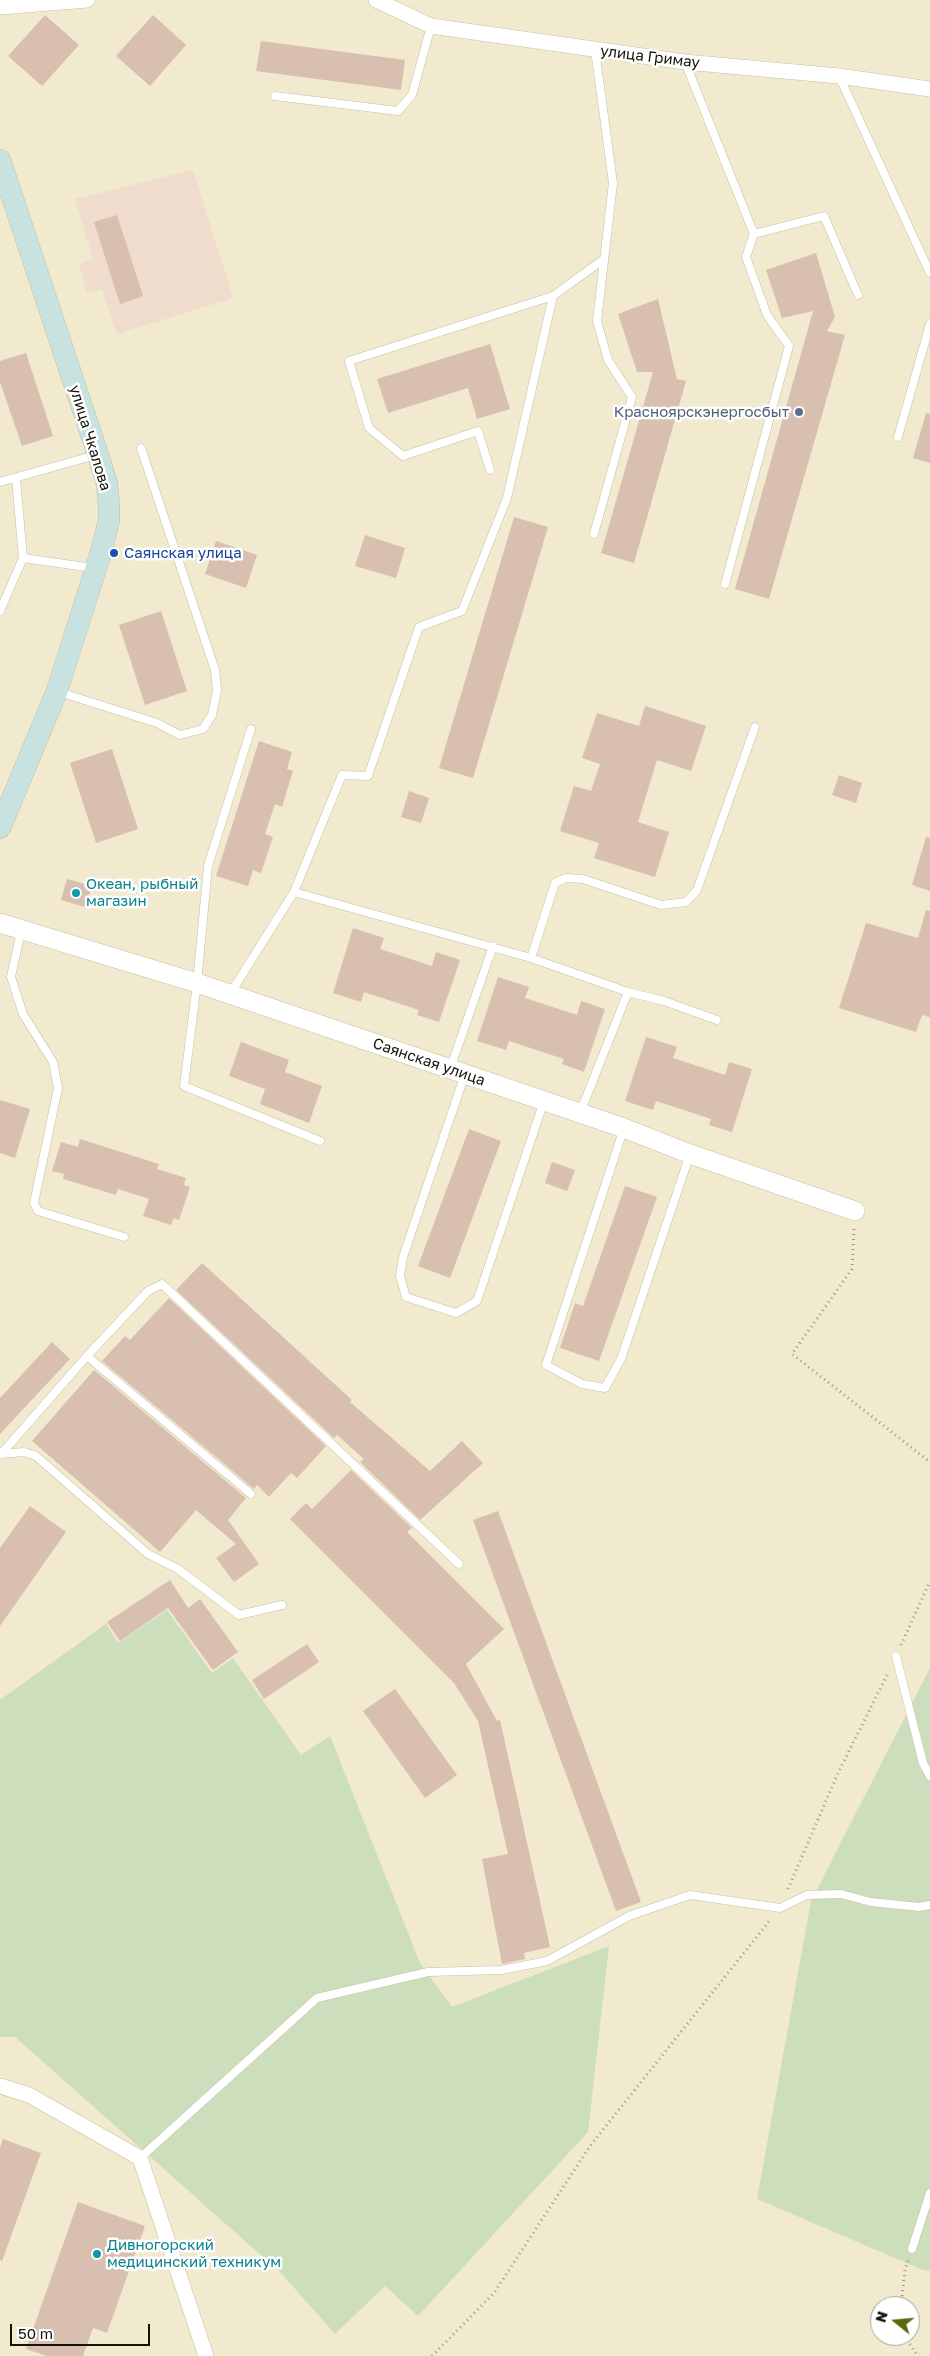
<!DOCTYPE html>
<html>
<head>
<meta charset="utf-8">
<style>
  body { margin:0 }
  #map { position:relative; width:930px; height:2356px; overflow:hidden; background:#f1eacf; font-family:"Golos Text",sans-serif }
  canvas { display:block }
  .north { position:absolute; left:870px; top:2296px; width:50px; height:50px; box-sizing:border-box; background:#fff; border:1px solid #a1a19d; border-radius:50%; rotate:287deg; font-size:14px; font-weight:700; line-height:20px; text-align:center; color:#151309 }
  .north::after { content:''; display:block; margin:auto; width:18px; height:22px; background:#596912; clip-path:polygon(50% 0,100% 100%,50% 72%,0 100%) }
  .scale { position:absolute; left:10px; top:2324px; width:140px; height:22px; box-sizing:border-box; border:2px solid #151309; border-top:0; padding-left:6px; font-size:15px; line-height:18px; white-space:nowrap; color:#151309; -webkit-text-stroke:4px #fff; paint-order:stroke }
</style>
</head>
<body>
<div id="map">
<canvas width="930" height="2356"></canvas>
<div class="north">N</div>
<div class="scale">50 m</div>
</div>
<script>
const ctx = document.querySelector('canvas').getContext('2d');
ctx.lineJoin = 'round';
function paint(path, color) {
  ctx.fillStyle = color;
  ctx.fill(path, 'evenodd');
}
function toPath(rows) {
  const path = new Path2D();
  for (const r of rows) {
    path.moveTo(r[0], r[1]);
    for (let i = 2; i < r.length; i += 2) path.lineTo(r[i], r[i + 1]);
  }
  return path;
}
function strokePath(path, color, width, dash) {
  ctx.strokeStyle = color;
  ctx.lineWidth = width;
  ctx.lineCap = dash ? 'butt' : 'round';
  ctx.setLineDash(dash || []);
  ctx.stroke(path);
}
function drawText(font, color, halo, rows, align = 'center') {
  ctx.font = font + ' "Golos Text",sans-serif';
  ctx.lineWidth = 5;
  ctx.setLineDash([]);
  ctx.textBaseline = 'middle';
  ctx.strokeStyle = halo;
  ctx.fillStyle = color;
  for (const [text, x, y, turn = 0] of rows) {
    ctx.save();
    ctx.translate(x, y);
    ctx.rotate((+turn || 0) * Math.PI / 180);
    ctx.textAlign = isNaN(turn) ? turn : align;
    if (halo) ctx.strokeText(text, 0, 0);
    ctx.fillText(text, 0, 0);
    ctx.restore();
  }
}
const industrial = toPath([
  [193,170,233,298,117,334,102,289,87,293,79,264,93,259,75,199]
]);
const green = toPath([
  [167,1610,212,1673,233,1658,301,1755,330,1736,420,1963,452,2007,609,1946,588,2132,418,2316,385,2286,335,2334,280,2272,15,2037,0,2037,0,1700,106,1624,118,1643],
  [930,1668,930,2271,923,2270,757,2199,811,1901]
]);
const building = toPath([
  [45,15,79,45,42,86,8,56],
  [153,15,186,45,150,86,116,56],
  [261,41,405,60,401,90,256,71],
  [117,215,143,296,120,304,94,222],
  [816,253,835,317,827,331,845,335,769,599,735,589,813,311,782,318,766,270],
  [658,299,677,379,686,381,634,563,601,553,653,372,637,372,618,314],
  [490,344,510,409,477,419,468,388,388,413,377,379],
  [26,353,53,436,22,446,0,382,0,361],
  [926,413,930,414,930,463,913,458],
  [514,517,548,527,473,778,439,768],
  [365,535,405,548,396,578,355,566],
  [216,541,257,555,246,588,205,574],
  [161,611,187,691,145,705,119,625],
  [645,706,706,726,691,771,657,760,638,822,669,832,655,877,594,858,599,843,560,831,574,786,591,791,600,764,582,758,597,713,639,726],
  [259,741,292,752,287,769,293,771,282,807,275,804,265,834,273,837,261,873,253,870,248,886,216,876],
  [112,749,138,829,96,843,70,763],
  [839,775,862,783,856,803,832,795],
  [409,791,429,798,421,823,401,817],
  [926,837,930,838,930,891,912,885],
  [67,879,92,886,85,907,61,900],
  [926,910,930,911,930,1017,922,1015,916,1032,839,1008,866,923,918,938],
  [353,928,384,938,380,949,432,966,436,952,460,960,439,1022,417,1015,419,1010,364,992,361,1002,333,993],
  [498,977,529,987,525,998,577,1015,581,1001,605,1009,584,1072,562,1064,564,1059,509,1041,506,1050,477,1041],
  [646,1037,677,1047,673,1058,725,1075,729,1062,752,1069,732,1132,709,1125,711,1119,656,1101,653,1110,625,1101],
  [241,1042,289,1060,285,1072,322,1086,309,1123,260,1104,265,1089,229,1076],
  [0,1100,30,1109,15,1158,0,1153],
  [469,1129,501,1141,450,1278,418,1266],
  [80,1139,159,1164,157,1169,186,1178,184,1185,190,1187,179,1220,174,1218,171,1225,143,1216,149,1199,118,1189,116,1195,63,1179,64,1174,52,1171,61,1142,78,1147],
  [552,1162,575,1170,567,1191,545,1183],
  [625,1186,657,1197,599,1361,560,1348,575,1303,583,1306],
  [202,1263,352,1400,350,1402,430,1471,462,1441,483,1463,420,1520,360,1462,364,1459,337,1435,334,1438,176,1290],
  [169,1298,326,1446,297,1478,291,1473,269,1497,257,1485,254,1489,102,1361,125,1336,130,1340],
  [52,1342,70,1359,0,1434,0,1398],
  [94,1370,246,1498,228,1520,259,1564,234,1582,216,1558,236,1544,196,1510,160,1552,32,1441],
  [351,1470,412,1528,407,1532,504,1629,466,1664,497,1721,500,1720,550,1947,524,1953,525,1959,502,1964,482,1859,508,1854,478,1721,454,1683,290,1519,306,1503,312,1509],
  [30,1506,66,1532,0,1626,0,1548],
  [498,1511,641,1902,616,1911,473,1520],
  [170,1580,188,1608,200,1599,238,1652,213,1670,168,1608,120,1641,107,1622],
  [307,1644,319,1662,264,1699,252,1680],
  [395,1689,457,1775,425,1798,363,1711],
  [3,2139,41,2153,2,2261,0,2260,0,2148],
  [78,2202,145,2226,107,2333,93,2328,83,2356,47,2356,26,2349]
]);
const path = toPath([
  [854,1229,852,1269,792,1354,930,1462],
  [901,1645,930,1581],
  [788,1889,838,1773,887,1675],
  [901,2306,905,2270,908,2260],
  [904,2336,918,2356],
  [432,2356,494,2293,590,2146,771,1919]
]);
const service = toPath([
  [685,62,754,234,746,257,767,315,789,346,725,584],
  [839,76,930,273],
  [275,96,398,111,412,95,431,26],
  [754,234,824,216,858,295],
  [898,437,930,324],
  [490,470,478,431,403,456,369,428,349,361,553,296,604,259],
  [16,479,23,558,93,568],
  [0,482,96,455],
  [594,534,632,397,608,360,597,321,613,183,595,50],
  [0,611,23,558],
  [59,692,157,723,180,735,203,729,212,715,217,691,215,670,141,448],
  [251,729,208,866,197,983,184,1086,320,1141],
  [294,892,531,958,555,883,566,878,583,879,661,905,686,902,697,890,755,727],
  [21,931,11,977,23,1014,53,1062,58,1088,34,1203,38,1211,124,1237],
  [531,958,628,992,580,1113],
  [628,992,664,1001,717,1020],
  [230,994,294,892,342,775,368,776,419,627,462,611,507,498,553,296],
  [450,1069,493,946],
  [465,1074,403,1257,400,1276,406,1297,456,1313,477,1301,544,1101],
  [624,1128,546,1365,582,1384,605,1388,621,1359,690,1154],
  [87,1356,148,1291,162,1284,459,1564],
  [0,1454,24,1452,36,1456,148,1554,178,1569,239,1615,282,1605],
  [1,1454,87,1356,251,1494],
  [896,1656,923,1763,930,1776],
  [140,2158,317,1998,428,1972,501,1970,547,1961,629,1916,690,1895,780,1908,807,1895,841,1894,871,1902,919,1907,930,1905],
  [912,2249,930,2193]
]);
const minor = toPath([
  [376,0,431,26,685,62,839,76,930,89],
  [0,7,87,0],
  [0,2086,29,2095,140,2158,206,2356]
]);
const tertiary = toPath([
  [0,923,197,983,624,1128,690,1154,855,1211]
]);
const secondary = toPath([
  [0,160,98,455,107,484,109,506,109,520,102,549,57,691,0,828]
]);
const markers = [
  [799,412,5,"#5c6f8a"],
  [114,553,5,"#1a4fb4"],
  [76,893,5,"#0f9aa8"],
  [97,2254,5,"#0f9aa8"]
];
const streetNames = [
  ["улица Гримау",650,57,7],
  ["улица Чкалова",90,438,73],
  ["Саянская улица",429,1062,19]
];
const serviceNames = [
  ["Красноярскэнергосбыт",789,412]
];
const transitNames = [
  ["Саянская улица",124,553]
];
const cultureNames = [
  ["Океан, рыбный",86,884],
  ["магазин",86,901],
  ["Дивногорский",107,2245],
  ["медицинский техникум",107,2262]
];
paint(industrial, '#efdccc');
paint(green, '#ccdebc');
paint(building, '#d8bfaf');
strokePath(service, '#c7bfa6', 9);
strokePath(minor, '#c7bfa6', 16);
strokePath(tertiary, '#c7bfa6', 20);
strokePath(secondary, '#c7bfa6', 22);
strokePath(path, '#9d9884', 3, [1, 4]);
strokePath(service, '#fff', 8);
strokePath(minor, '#fff', 15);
strokePath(tertiary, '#fff', 19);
strokePath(secondary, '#c7e2df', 21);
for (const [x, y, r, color] of markers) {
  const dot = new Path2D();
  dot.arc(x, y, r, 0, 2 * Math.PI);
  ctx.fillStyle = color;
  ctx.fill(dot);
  strokePath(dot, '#fff', 2);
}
drawText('15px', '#151309', '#fff', streetNames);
drawText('15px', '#4e5e75', '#fff', serviceNames, 'right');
drawText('15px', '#164399', '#fff', transitNames, 'left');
drawText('15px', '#0d838f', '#fff', cultureNames, 'left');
</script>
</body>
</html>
